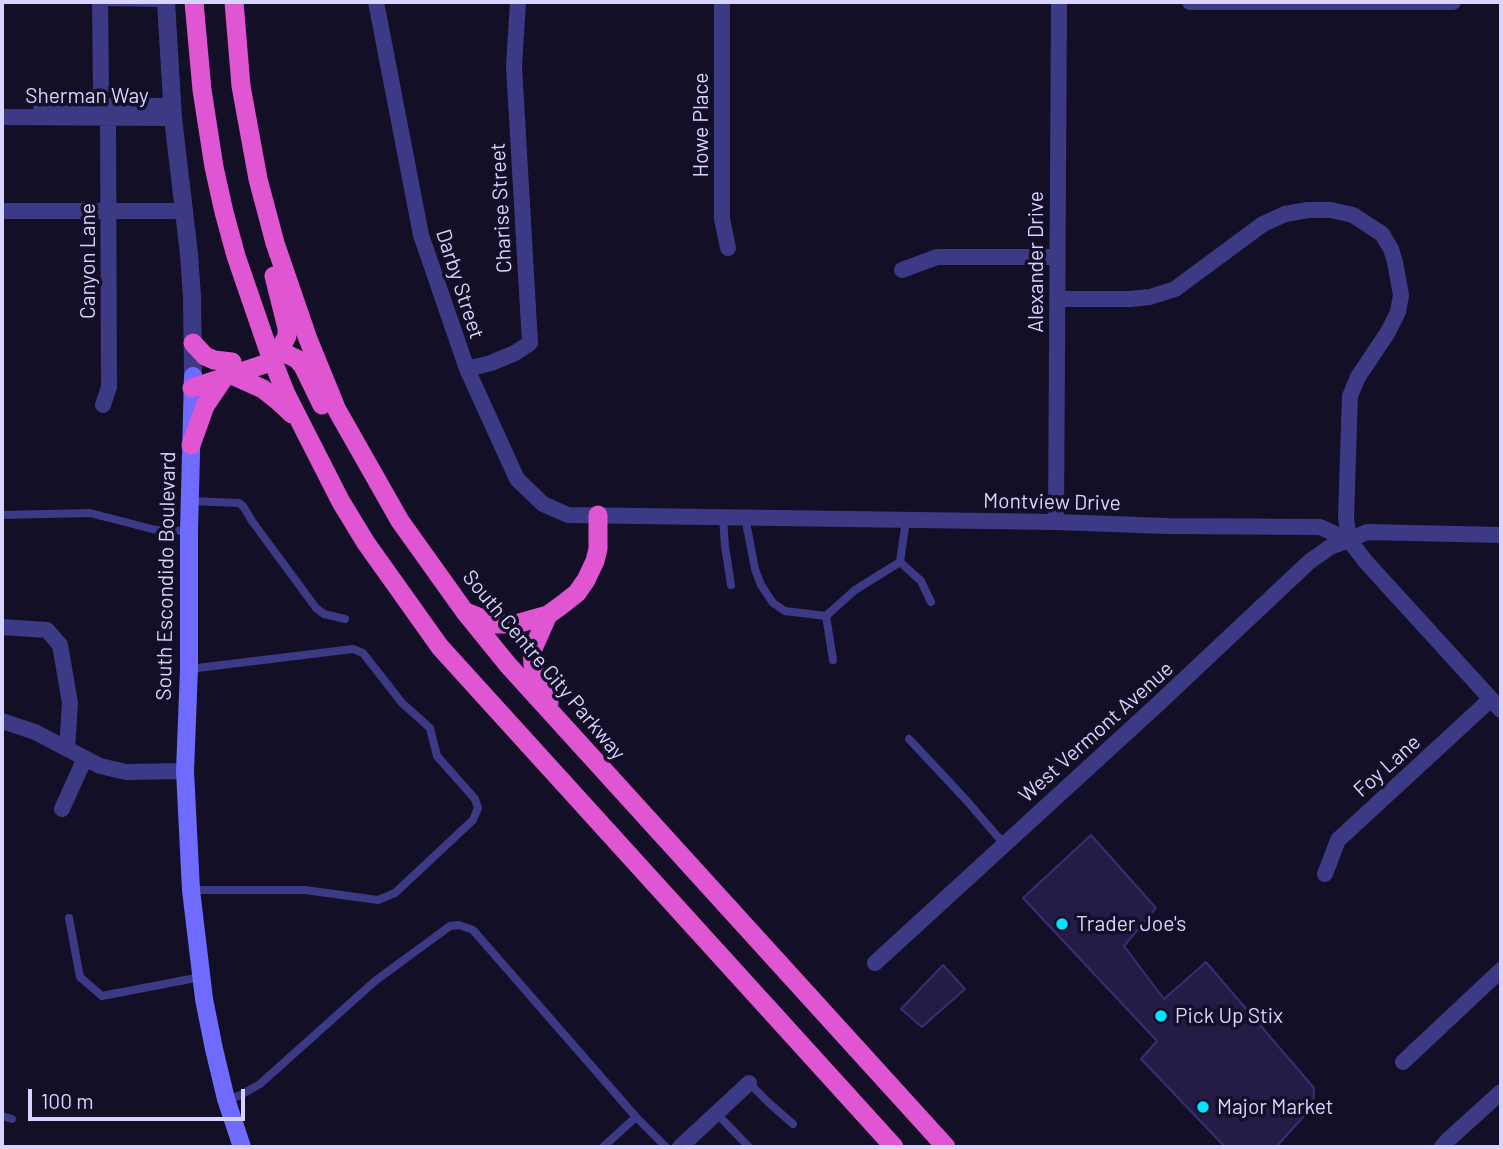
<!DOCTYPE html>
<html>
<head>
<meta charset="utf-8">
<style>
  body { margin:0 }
  #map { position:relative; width:1503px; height:1149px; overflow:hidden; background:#130f26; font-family:Barlow,sans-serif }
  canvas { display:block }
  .frame { position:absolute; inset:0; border:4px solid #d9d4ff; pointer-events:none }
  .scale { position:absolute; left:28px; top:1089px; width:217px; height:32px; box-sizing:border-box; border:4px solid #d9d4ff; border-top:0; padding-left:9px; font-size:21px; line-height:24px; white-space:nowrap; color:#d9d4ff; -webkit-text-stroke:5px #130f26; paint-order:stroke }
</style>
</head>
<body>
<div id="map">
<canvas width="1503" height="1149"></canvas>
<div class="frame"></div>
<div class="scale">100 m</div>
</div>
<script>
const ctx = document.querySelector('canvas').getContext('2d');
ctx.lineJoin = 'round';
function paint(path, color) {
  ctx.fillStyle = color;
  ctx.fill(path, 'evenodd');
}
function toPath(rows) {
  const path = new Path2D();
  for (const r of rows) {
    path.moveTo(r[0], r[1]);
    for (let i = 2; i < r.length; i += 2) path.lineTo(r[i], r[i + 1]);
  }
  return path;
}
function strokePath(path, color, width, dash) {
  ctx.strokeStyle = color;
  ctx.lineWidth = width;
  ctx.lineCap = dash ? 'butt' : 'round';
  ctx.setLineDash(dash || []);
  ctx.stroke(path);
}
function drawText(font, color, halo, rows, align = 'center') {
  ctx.font = font + ' Barlow,sans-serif';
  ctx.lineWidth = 7;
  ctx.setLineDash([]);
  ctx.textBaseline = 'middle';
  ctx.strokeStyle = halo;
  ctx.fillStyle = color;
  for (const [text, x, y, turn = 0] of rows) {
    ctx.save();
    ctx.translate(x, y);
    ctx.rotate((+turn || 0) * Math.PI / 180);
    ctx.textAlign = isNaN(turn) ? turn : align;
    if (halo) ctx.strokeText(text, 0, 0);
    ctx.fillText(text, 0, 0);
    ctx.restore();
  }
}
const building = toPath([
  [1091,835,1156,908,1124,946,1164,999,1206,962,1314,1088,1313,1106,1276,1147,1225,1147,1141,1059,1157,1041,1023,898,1091,835],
  [943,965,965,989,922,1027,901,1009,943,965]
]);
const service = toPath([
  [101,2,166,3],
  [191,501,239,503,243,506,252,521,316,608,324,614,345,619],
  [2,515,90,513,156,530,189,531],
  [723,517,725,546,731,585],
  [745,517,755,569,761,585,773,603,785,611,826,616],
  [900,562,921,581,931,602],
  [833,660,826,616,855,590,900,562,906,520],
  [189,669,353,649,363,653,402,703,430,728,437,756,475,799,478,808,473,820,395,893,378,900,305,890,191,890],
  [909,739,967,801,1004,844],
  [69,918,80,977,102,996,201,977],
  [749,1083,769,1103,793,1124],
  [227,1099,239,1096,260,1084,375,981,450,926,459,925,473,930,636,1117,666,1147],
  [716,1113,749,1147],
  [2,1116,12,1119],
  [603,1147,636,1117]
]);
const minor = toPath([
  [100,2,101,89],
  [376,2,421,235,467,369,517,479,543,504,568,515,1056,522,1167,526,1320,527,1349,540,1367,532,1501,535],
  [722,2,722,219,728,248],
  [1190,2,1453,2],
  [41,106,172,106],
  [2,117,173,118],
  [2,211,185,211],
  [902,270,937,257,1057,257],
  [1057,299,1130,299,1150,297,1175,289,1263,224,1285,214,1308,210,1331,210,1353,215,1382,234,1391,249,1395,262,1401,295,1398,312,1388,332,1358,377,1350,396,1346,517,1349,540,1366,562,1501,710],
  [467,369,491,363,515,353,530,343,514,66,518,2],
  [103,405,109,387,108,117],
  [1056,522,1059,2],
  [2,627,47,630,60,645,70,703,67,749],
  [2,721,35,732,100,766,126,772,185,771],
  [62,809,85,758],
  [1325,874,1338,840,1491,699],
  [875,963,1158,704,1309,562,1330,547,1349,540],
  [1403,1062,1501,970],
  [680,1147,749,1083],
  [1442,1147,1448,1140,1501,1092]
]);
const tertiary = toPath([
  [166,2,173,118,189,254,192,297,193,376]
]);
const secondary = toPath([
  [193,376,189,531,189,669,185,771,191,890,204,999,214,1049,226,1099,242,1147]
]);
const trunk = toPath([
  [194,2,202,90,214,167,224,212,236,256,268,349,286,394,341,502,366,543,440,647,894,1147],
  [234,2,241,86,258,179,275,243,308,339,337,410,400,521,465,612,508,665,946,1147],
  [193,343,205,356,214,360,232,362],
  [270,349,280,351,297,359,303,366,322,405],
  [232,375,263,389,278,401,292,414],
  [192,388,259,366,273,361,277,355,287,336,287,328,274,276],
  [191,445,205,406,224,378],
  [466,612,496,624,516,624,548,615,563,604,577,593,586,580,595,561,598,549,598,515],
  [548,615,532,651,533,665,549,702]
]);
const markers = [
  [1062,924,7,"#00e5ff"],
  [1161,1016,7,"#00e5ff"],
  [1203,1107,7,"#00e5ff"]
];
const streetNames = [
  ["Sherman Way",87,96],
  ["Howe Place",701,125,-90],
  ["Charise Street",501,208,-93],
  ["Canyon Lane",88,261,-90],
  ["Alexander Drive",1036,262,-90],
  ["Darby Street",460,284,72],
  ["Montview Drive",1052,502,1],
  ["South Escondido Boulevard",166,576,-89],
  ["South Centre City Parkway",544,665,50],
  ["West Vermont Avenue",1096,732,-42],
  ["Foy Lane",1387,766,-42]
];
const poiNames = [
  ["Trader Joe's",1076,924],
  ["Pick Up Stix",1175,1016],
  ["Major Market",1217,1107]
];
paint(building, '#241b47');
strokePath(building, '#3b2d73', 2);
strokePath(service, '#3d3a85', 8);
strokePath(minor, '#3d3a85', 16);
strokePath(tertiary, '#3d3a85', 18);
strokePath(secondary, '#6f6bff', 18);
strokePath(trunk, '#e055d1', 19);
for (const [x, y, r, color] of markers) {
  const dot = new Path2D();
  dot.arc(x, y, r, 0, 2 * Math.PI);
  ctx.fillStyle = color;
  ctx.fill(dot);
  strokePath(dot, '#130f26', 2.5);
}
drawText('21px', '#d9d4ff', '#130f26', streetNames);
drawText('21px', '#d9d4ff', '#130f26', poiNames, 'left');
</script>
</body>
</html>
